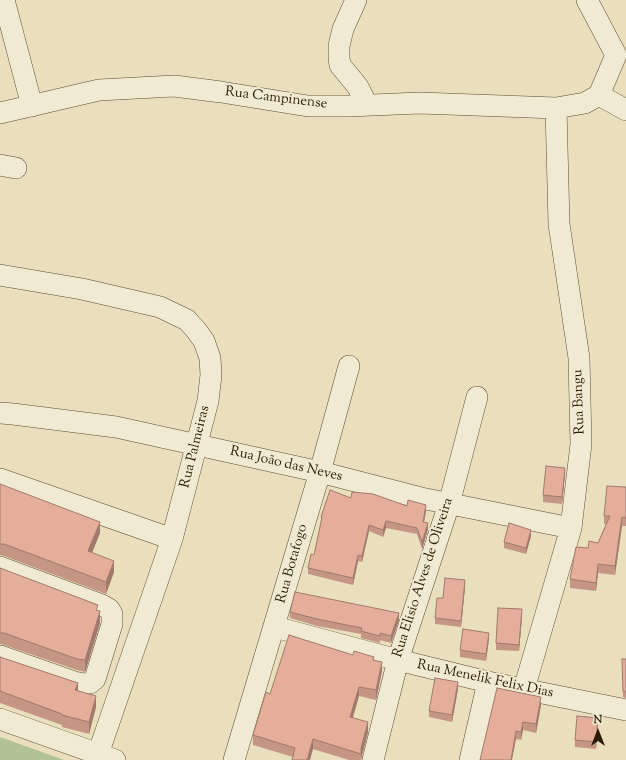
<!DOCTYPE html>
<html>
<head>
<meta charset="utf-8">
<style>
  body { margin:0 }
  #map { position:relative; width:626px; height:760px; overflow:hidden; background:#e9dfbc; font-family:"Sorts Mill Goudy",serif }
  canvas { display:block }
  .north { position:absolute; left:578px; top:712px; width:40px; height:40px; -webkit-text-stroke:3px #f1ead3; paint-order:stroke; rotate:0deg; font-size:11px; font-weight:700; line-height:16px; text-align:center; color:#2b1b04 }
  .north::after { content:''; display:block; margin:auto; width:14px; height:18px; background:#2b1b04; clip-path:polygon(50% 0,100% 100%,50% 72%,0 100%) }
</style>
</head>
<body>
<div id="map">
<canvas width="626" height="760"></canvas>
<div class="north">N</div>
</div>
<script>
const ctx = document.querySelector('canvas').getContext('2d');
ctx.lineJoin = 'round';
function paint(path, color) {
  ctx.fillStyle = color;
  ctx.fill(path, 'evenodd');
}
function toPath(rows) {
  const path = new Path2D();
  for (const r of rows) {
    path.moveTo(r[0], r[1]);
    for (let i = 2; i < r.length; i += 2) path.lineTo(r[i], r[i + 1]);
  }
  return path;
}
function strokePath(path, color, width, dash) {
  ctx.strokeStyle = color;
  ctx.lineWidth = width;
  ctx.lineCap = dash ? 'butt' : 'round';
  ctx.setLineDash(dash || []);
  ctx.stroke(path);
}
function drawText(font, color, halo, rows, align = 'center') {
  ctx.font = font + ' "Sorts Mill Goudy",serif';
  ctx.lineWidth = 4;
  ctx.setLineDash([]);
  ctx.textBaseline = 'middle';
  ctx.strokeStyle = halo;
  ctx.fillStyle = color;
  for (const [text, x, y, turn = 0] of rows) {
    ctx.save();
    ctx.translate(x, y);
    ctx.rotate((+turn || 0) * Math.PI / 180);
    ctx.textAlign = isNaN(turn) ? turn : align;
    if (halo) ctx.strokeText(text, 0, 0);
    ctx.fillText(text, 0, 0);
    ctx.restore();
  }
}
const green = toPath([
  [0,737,64,760,0,760]
]);
const street = toPath([
  [4,0,32,106],
  [356,0,343,29,339,46,339,58,340,65,358,87,367,105],
  [587,0,616,55,599,95],
  [599,95,626,110],
  [0,113,99,90,174,86,221,92,308,106,348,106,420,103,556,108,585,103,599,95],
  [0,165,16,168],
  [0,275,82,289,160,307,187,320,196,330,204,341,210,358,211,375,208,401,172,539,96,760],
  [0,413,13,414,116,427,320,472,421,498,571,528],
  [0,479,172,539],
  [0,567,102,605,109,609,112,614,112,624,95,679,90,683,84,684,74,682,0,656],
  [275,627,398,660,488,682,626,710],
  [524,689,571,528,581,444,579,358,559,224,556,108],
  [0,719,115,760],
  [234,760,320,472,349,366],
  [373,760,398,660,449,504,477,397],
  [470,760,488,682]
]);
const wall = toPath([
  [565,474,562,504,543,502,543,495],
  [0,484,100,533,92,552,114,572,106,594,4,556,0,555],
  [626,487,626,526,622,526,615,575,598,573,596,591,570,588,570,579,588,548,598,543,606,524,604,524,604,516],
  [351,498,407,506,426,511,424,522,428,529,422,549,417,534,386,528,383,537,369,531,362,562,358,561,353,585,308,574,308,568,314,555,321,523,321,517],
  [531,536,526,554,504,548,504,542],
  [0,568,98,611,100,623,85,672,77,670,4,645,0,644],
  [465,587,461,627,435,624,435,618,443,598],
  [290,612,399,620,391,643,380,640,380,643,361,638,361,634,317,626,290,618],
  [522,616,519,651,496,650,496,643],
  [489,639,486,661,460,657,460,650],
  [353,655,374,660,382,671,376,700,359,696,353,718,368,732,361,757,361,760,349,760,313,749,293,757,253,745,253,735],
  [0,657,78,690,96,707,89,734,62,727,62,725,0,703],
  [622,659,626,659,626,698,623,697],
  [458,689,452,722,429,717,429,711],
  [541,705,536,733,523,730,521,740,516,739,480,760],
  [598,725,596,749,575,747,575,740]
]);
const shadedWall = toPath([
  [565,468,565,474,562,504,562,497],
  [426,505,426,511,423,528,423,522],
  [622,517,622,526,615,575,615,566],
  [386,521,386,528,383,537,383,530],
  [100,522,100,533,88,563,88,551],
  [428,523,428,529,422,549,422,542],
  [369,525,369,531,362,562,362,556],
  [531,530,531,536,526,554,526,548],
  [358,555,358,561,353,585,353,578],
  [114,561,114,572,106,594,106,582],
  [598,564,598,573,596,591,596,583],
  [465,580,465,587,461,627,461,621],
  [522,609,522,616,519,651,519,645],
  [100,611,100,623,85,672,85,660],
  [399,613,399,620,391,643,391,636],
  [489,633,489,639,486,661,486,654],
  [382,662,382,671,376,700,376,690],
  [458,682,458,689,452,722,452,715],
  [78,683,78,695,75,690],
  [359,687,359,696,350,726,350,717],
  [96,696,96,707,89,734,89,722],
  [541,697,541,705,536,733,536,724],
  [598,718,598,725,596,749,596,742],
  [368,722,368,732,361,760,361,748],
  [523,722,523,730,521,740,521,732],
  [516,731,516,739,512,760,511,760],
  [313,739,313,749,310,760,307,760]
]);
const building = toPath([
  [546,466,565,468,562,497,543,495,546,466],
  [0,484,100,522,88,551,114,561,106,582,4,544,0,544,0,484],
  [607,486,626,487,626,518,622,517,615,566,598,564,596,583,570,579,576,547,588,548,589,541,598,543,610,516,604,516,607,486],
  [330,490,351,498,352,492,373,494,407,506,408,500,426,505,423,522,428,523,422,542,417,528,386,521,383,530,369,525,362,556,358,555,353,578,308,568,311,554,314,555,322,517,321,517,330,490],
  [509,523,531,530,526,548,504,542,509,523],
  [0,568,98,605,96,610,100,611,85,660,77,659,4,633,0,633,0,568],
  [445,578,465,580,461,621,435,618,437,598,443,598,445,578],
  [295,592,399,613,391,636,380,633,380,636,361,631,362,628,317,619,290,612,295,592],
  [498,608,522,609,519,645,496,643,498,608],
  [463,629,489,633,486,654,460,650,463,629],
  [289,635,353,655,354,651,374,657,373,660,382,662,376,690,359,687,350,717,368,722,361,748,361,754,313,739,307,760,292,760,295,748,253,735,266,692,270,694,289,635],
  [0,657,78,683,75,690,96,696,89,722,62,715,62,714,0,691,0,657],
  [622,659,626,659,626,692,623,691,622,659],
  [435,678,458,682,452,715,429,711,435,678],
  [497,688,541,697,536,724,523,722,521,732,516,731,511,760,480,760,497,688],
  [577,716,598,718,596,742,575,740,577,716]
]);
const streetNames = [
  ["Rua Campinense",276,99,7],
  ["Rua Bangu",580,402,-92],
  ["Rua Palmeiras",196,447,-76],
  ["Rua João das Neves",286,465,13],
  ["Rua Botafogo",293,564,-74],
  ["Rua Elisio Alves de Oliveira",424,578,-72],
  ["Rua Menelik Felix Dias",485,680,12]
];
paint(green, '#b1c394');
strokePath(street, '#5a4c32', 22);
strokePath(street, '#f1ead3', 21);
paint(wall, '#c59684');
paint(shadedWall, '#a07a6c');
paint(building, '#e5ae9a');
strokePath(building, '#a07a6c', 1);
drawText('14px', '#2b1b04', '#f1ead3', streetNames);
</script>
</body>
</html>
